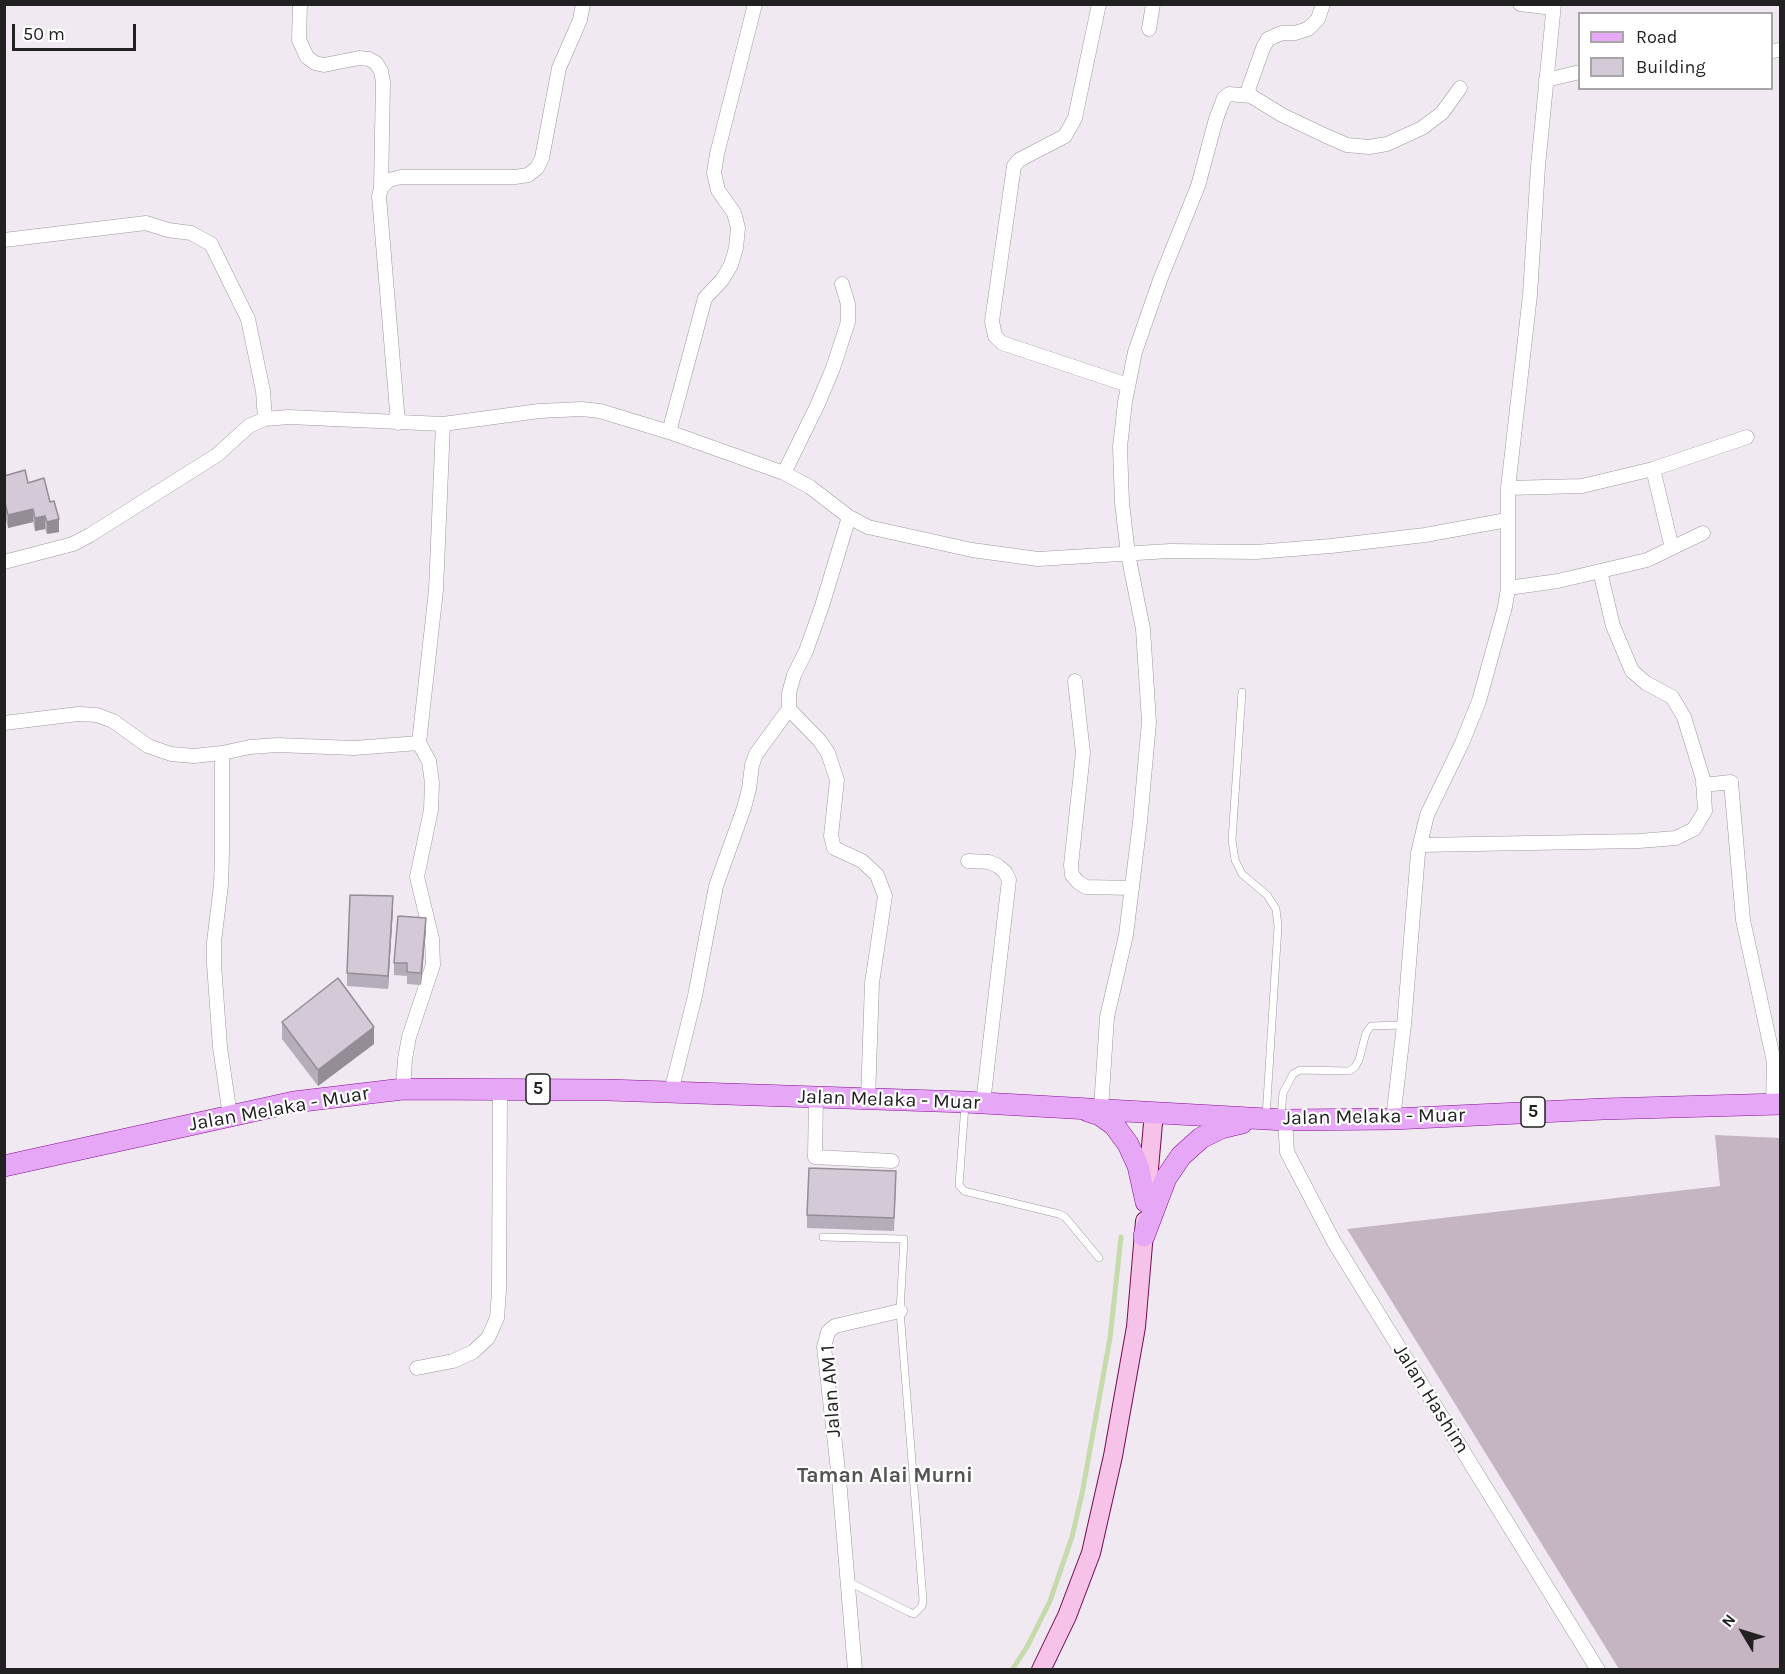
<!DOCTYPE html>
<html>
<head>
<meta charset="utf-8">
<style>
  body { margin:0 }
  #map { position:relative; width:1785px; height:1674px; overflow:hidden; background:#f0e9f1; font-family:Karla,sans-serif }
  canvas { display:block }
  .frame { position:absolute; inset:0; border:6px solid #212121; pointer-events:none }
  .legend { position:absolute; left:1578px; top:12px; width:195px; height:78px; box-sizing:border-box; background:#fff; border:2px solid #a6a6a6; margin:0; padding:8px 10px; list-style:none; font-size:18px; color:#212121 }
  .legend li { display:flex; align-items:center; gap:12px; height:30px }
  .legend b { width:30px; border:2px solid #a6a6a6 }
  .north { position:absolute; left:1713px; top:1602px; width:60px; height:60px; -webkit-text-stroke:4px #fff; paint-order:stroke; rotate:308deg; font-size:16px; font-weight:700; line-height:24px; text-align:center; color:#212121 }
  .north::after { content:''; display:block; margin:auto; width:21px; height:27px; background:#212121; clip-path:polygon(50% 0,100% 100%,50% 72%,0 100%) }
  .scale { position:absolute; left:12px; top:24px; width:124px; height:27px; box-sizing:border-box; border:3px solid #212121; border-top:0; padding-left:8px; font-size:18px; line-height:21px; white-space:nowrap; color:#212121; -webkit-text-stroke:4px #fff; paint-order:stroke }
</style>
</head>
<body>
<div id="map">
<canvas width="1785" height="1674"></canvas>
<div class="frame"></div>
<ul class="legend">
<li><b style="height:8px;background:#e6a8f6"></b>Road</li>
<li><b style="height:16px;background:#d3c9d7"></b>Building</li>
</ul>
<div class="north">N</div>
<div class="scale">50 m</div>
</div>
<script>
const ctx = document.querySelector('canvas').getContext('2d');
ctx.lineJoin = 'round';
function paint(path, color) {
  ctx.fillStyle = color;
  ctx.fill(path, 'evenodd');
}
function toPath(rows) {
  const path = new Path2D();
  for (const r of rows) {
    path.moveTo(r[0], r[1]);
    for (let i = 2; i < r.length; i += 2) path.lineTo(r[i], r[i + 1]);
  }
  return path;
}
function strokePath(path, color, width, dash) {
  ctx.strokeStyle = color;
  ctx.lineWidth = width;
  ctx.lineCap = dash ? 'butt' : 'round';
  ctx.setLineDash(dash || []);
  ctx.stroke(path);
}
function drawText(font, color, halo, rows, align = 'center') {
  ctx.font = font + ' Karla,sans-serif';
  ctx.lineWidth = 4.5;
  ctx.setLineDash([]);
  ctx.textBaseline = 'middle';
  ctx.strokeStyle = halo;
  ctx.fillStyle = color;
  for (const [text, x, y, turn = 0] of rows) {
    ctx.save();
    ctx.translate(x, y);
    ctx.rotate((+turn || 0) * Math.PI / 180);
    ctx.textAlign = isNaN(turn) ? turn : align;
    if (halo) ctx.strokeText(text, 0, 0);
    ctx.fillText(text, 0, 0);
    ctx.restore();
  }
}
const construction = toPath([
  [1715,1135,1780,1138,1780,1669,1619,1669,1347,1229,1720,1186]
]);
const stream = toPath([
  [1012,1670,1027,1647,1050,1601,1072,1537,1082,1494,1110,1338,1121,1237]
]);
const service = toPath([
  [1242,692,1232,840,1235,860,1242,874,1267,895,1276,909,1278,926,1266,1117],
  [965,1105,959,1185,964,1191,1059,1214,1065,1217,1099,1258],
  [1281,1117,1283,1093,1293,1074,1300,1070,1349,1071,1355,1067,1359,1060,1366,1033,1371,1026,1404,1025],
  [823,1237,904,1239,900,1311,923,1600,922,1606,914,1614,909,1612,849,1582]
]);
const minor = toPath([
  [300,4,299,40,307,57,315,63,324,65,359,58,369,59,376,63,381,71,383,82,381,188],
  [1099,4,1075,118,1065,136,1019,160,1014,166,992,321,995,336,1002,343,1128,385],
  [1323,4,1318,19,1308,29,1295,33,1282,33,1268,39,1263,48,1248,90,1251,96,1282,115,1324,135,1347,145,1369,147,1387,144,1422,128,1442,113,1460,88],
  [1520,4,1553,8],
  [1149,29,1153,4],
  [1772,51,1780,50],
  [1546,80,1580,72],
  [4,240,146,223,168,230,191,233,211,244,248,319,263,391,265,419],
  [398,423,379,196,381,188,389,180,401,177,515,177,528,175,537,168,542,158,559,68,580,20,583,4],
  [669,432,705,298,722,280,731,265,736,248,738,228,734,213,718,190,714,173,717,154,755,4],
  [1653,469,1672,548],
  [784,473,817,406,833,368,848,322,848,304,842,284],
  [1508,488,1582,486,1653,469,1747,437],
  [4,562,73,544,90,535,217,455,249,426,265,419,289,417,443,424,539,411,582,409,600,411,669,432,784,473,810,487,849,517,868,527,972,550,1038,559,1170,551,1256,552,1331,546,1425,535,1507,520],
  [1508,588,1558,581,1647,560,1703,533],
  [1075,681,1083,753,1071,865,1072,875,1078,882,1086,887,1132,888],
  [789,709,820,741,828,753,837,780,831,836,834,848,862,861,877,875,885,896,872,983,868,1099],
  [4,723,78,714,97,715,113,721,148,746,171,754,194,756,222,753,250,747,277,745,354,748,419,743],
  [222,753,222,854,221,885,214,942,214,964,220,1047,230,1116],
  [1703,785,1731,782,1743,920,1774,1062,1773,1105],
  [1420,845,1639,841,1676,838,1694,829,1705,811,1703,779,1684,717,1672,697,1646,683,1632,671,1613,626,1600,571],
  [968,861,989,862,998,866,1005,872,1009,880,983,1103],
  [403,1089,405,1059,409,1037,433,965,432,939,417,877,431,810,432,783,429,761,419,743,436,590,443,424],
  [671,1092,695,996,716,886,744,808,749,789,752,765,756,754,789,709,789,693,794,675,806,651,822,606,849,517],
  [816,1097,815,1157,892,1161],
  [1101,1109,1107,1017,1126,935,1140,822,1149,722,1143,629,1128,554,1122,503,1120,447,1125,402,1135,352,1160,280,1198,186,1216,119,1224,98,1229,94,1251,96],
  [1393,1119,1404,1025,1418,853,1427,815,1462,743,1479,701,1505,607,1508,588,1508,488,1530,295,1538,166,1554,4],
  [1285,1120,1287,1152,1334,1242,1598,1670],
  [417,1368,453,1361,473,1352,488,1338,497,1318,499,1291,500,1089],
  [855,1670,839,1479,824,1347,828,1332,835,1326,900,1311]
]);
const secondary = toPath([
  [1147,1191,1154,1112],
  [1041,1670,1067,1616,1091,1553,1113,1456,1136,1327,1145,1221]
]);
const primary = toPath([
  [1088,1111,1100,1115,1114,1125,1128,1144,1138,1166,1146,1202],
  [4,1166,294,1102,403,1089,608,1090,816,1097,965,1102,1285,1120,1393,1119,1603,1109,1780,1104],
  [1144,1236,1166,1178,1181,1156,1201,1138,1221,1128,1242,1123]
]);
const wall = toPath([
  [4,476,28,483,50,502,59,532,47,534,45,529,35,531,33,522,8,528,4,512],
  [393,908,388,989,347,986,347,973],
  [426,930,421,985,407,984,407,976,394,975,394,963],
  [282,1022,374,1044,318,1086,282,1039],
  [896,1183,894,1231,807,1228,807,1215]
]);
const shadedWall = toPath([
  [33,509,33,522,8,528,8,515],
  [45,516,45,529,35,531,35,518],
  [59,519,59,532,47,534,47,522],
  [393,896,393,908,388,989,388,976],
  [426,918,426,930,421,985,421,973],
  [374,1027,374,1044,318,1086,318,1070]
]);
const building = toPath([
  [25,470,28,483,44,478,50,502,54,501,59,519,47,522,45,516,35,518,33,509,8,515,4,499,4,476,25,470],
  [350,895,393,896,388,976,347,973,350,895],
  [398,916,426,918,421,973,407,972,407,963,394,963,398,916],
  [338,978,374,1027,318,1070,282,1022,338,978],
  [809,1168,896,1171,894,1218,807,1215,809,1168]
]);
const shields = [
  [538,1089,24],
  [1533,1112,24]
];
const shieldNames = [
  ["5",538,1089],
  ["5",1533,1112]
];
const streetNames = [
  ["Jalan Melaka - Muar",889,1100,2],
  ["Jalan Melaka - Muar",279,1109,-10],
  ["Jalan Melaka - Muar",1374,1117,-1],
  ["Jalan AM 1",831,1391,-94],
  ["Jalan Hashim",1431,1399,58]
];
const neighbourhoodNames = [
  ["Taman Alai Murni",885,1476]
];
paint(construction, '#c5b4c1');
strokePath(stream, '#c6dbac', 5);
strokePath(service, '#9b9b9b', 8);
strokePath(minor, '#9b9b9b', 15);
strokePath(secondary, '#730d51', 20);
strokePath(primary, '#860b94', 22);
strokePath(service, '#fff', 7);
strokePath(minor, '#fff', 14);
strokePath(secondary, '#f6c2e7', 18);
strokePath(primary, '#e6a8f6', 21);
paint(wall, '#b5adb9');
paint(shadedWall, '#948d96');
paint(building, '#d3c9d7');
strokePath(building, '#948d96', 1.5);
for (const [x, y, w] of shields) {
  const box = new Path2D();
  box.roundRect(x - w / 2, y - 15, w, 30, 4.5);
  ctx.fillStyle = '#fff';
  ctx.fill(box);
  strokePath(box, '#212121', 1.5);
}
drawText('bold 18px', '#212121', null, shieldNames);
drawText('20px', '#212121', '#fff', streetNames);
drawText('bold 21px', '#545454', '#fff', neighbourhoodNames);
</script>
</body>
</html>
